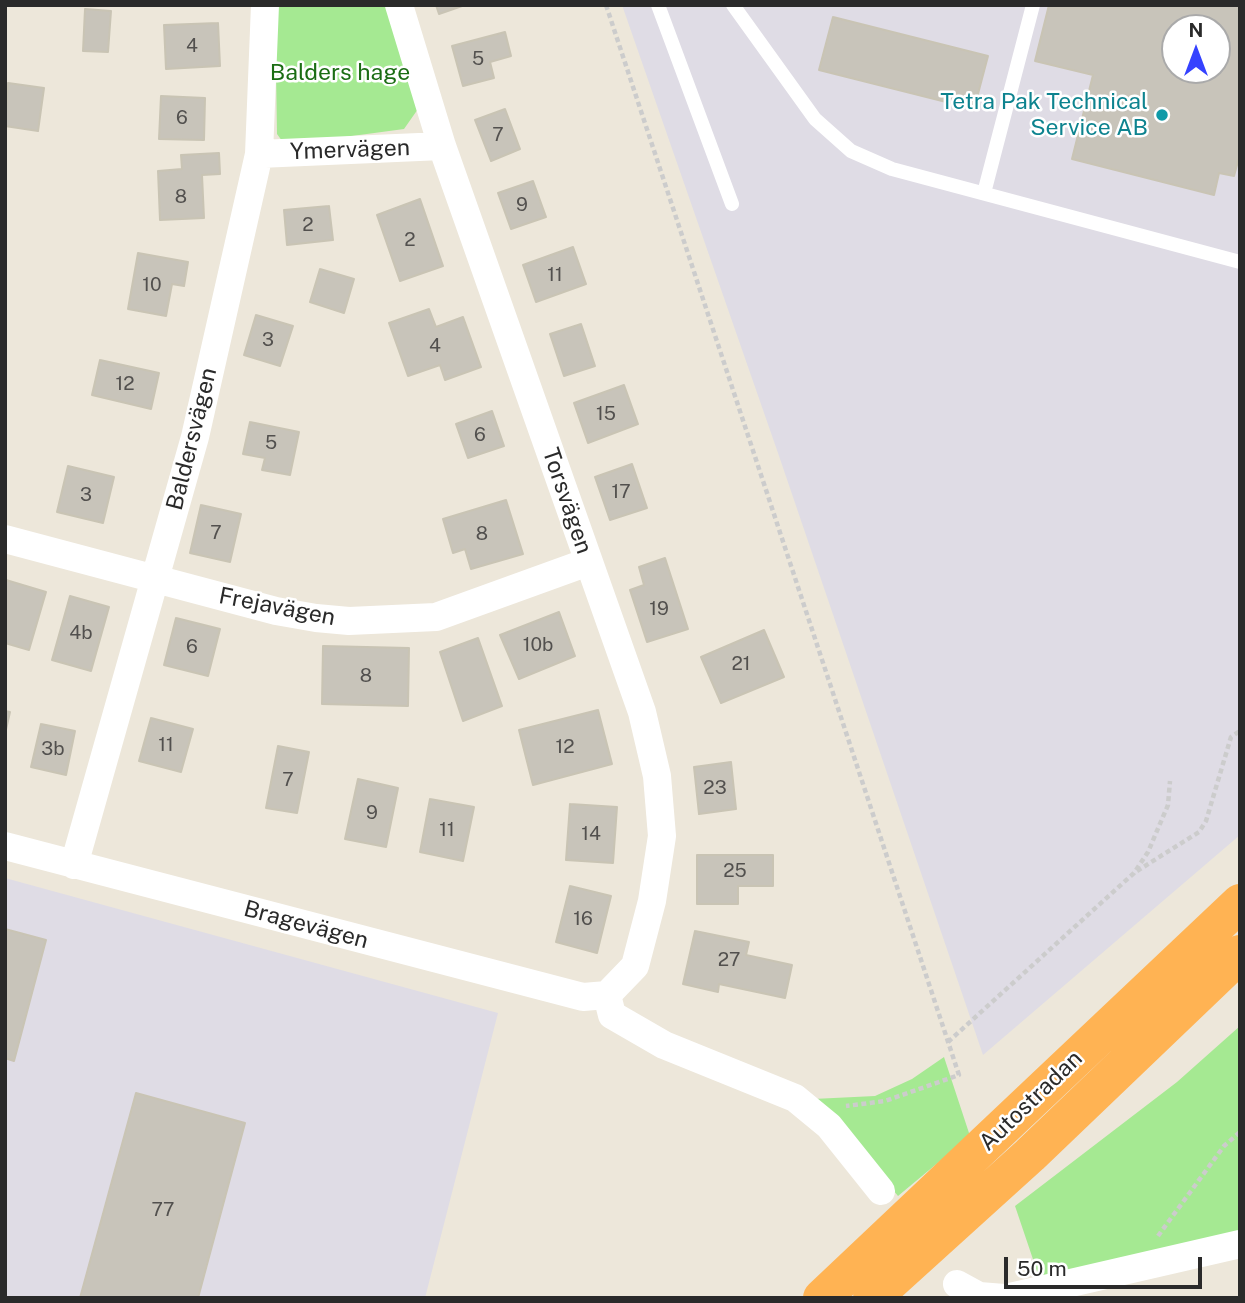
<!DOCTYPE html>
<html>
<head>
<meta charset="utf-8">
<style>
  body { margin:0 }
  #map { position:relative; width:1245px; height:1303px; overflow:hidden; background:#ede7da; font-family:"Public Sans",sans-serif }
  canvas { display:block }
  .frame { position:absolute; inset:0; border:7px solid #2a2a2a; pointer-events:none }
  .north { position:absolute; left:1161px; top:14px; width:70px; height:70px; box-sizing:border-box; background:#fff; border:2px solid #aaa; border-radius:50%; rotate:0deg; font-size:19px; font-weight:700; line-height:28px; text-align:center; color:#2a2a2a }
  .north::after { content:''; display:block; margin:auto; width:24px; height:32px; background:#3542ff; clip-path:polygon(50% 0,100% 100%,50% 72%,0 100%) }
  .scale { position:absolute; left:1004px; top:1257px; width:198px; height:32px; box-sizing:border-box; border:4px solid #2a2a2a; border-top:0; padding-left:9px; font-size:21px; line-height:24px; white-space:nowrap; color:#2a2a2a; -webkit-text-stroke:5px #fff; paint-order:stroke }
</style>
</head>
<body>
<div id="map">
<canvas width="1245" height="1303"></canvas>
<div class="frame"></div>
<div class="north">N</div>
<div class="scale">50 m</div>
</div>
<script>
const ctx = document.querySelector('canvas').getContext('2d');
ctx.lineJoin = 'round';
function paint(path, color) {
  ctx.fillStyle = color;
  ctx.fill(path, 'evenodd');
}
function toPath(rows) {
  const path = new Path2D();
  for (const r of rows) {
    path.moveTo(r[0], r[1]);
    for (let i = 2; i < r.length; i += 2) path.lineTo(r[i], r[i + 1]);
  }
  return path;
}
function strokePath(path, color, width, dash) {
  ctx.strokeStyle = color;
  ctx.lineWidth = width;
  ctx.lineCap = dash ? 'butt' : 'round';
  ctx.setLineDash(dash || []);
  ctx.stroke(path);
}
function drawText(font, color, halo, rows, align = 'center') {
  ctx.font = font + ' "Public Sans",sans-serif';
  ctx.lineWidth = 5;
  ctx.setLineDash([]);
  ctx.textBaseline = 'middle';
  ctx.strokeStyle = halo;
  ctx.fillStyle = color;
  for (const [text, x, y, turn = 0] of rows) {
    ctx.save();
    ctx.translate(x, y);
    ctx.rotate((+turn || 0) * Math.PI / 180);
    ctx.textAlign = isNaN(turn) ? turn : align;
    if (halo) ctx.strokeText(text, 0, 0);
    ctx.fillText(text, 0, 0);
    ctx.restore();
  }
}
const industrial = toPath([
  [622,5,1240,5,1240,835,983,1055,778,453],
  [1175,28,1217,28,1217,70,1175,70],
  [5,878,498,1013,425,1298,5,1298]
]);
const green = toPath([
  [275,5,386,5,418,109,404,129,285,145,277,134],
  [1240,1026,1240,1235,1040,1280,1015,1206,1177,1082],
  [944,1057,970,1136,898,1196,841,1127,813,1099,875,1096,912,1079]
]);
const building = toPath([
  [436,5,465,5,439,14,436,5],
  [1049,5,1240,5,1240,154,1234,176,1219,173,1214,195,1072,159,1093,75,1035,61,1049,5],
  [1175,28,1217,28,1217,70,1175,70,1175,28],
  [85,9,111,11,108,52,83,51,85,9],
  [833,17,988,56,974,109,819,70,833,17],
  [218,23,220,66,166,69,164,25,218,23],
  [505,32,511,56,490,62,494,78,463,86,452,46,505,32],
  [8,83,44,88,38,131,5,126,8,83],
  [161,96,205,98,204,140,159,139,161,96],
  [505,109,520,149,491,161,475,120,505,109],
  [219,153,220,174,202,175,204,218,160,220,158,171,182,169,181,155,219,153],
  [533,181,546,217,511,229,498,193,533,181],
  [420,199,443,266,400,281,377,215,420,199],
  [329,206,333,240,287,245,284,210,329,206],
  [573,247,586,284,536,302,523,265,573,247],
  [138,253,188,262,184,286,172,284,166,316,128,309,138,253],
  [320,269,354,279,344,313,310,302,320,269],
  [429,309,436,327,463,317,481,367,445,380,440,365,408,376,389,323,429,309],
  [256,315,293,326,280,366,244,355,256,315],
  [581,324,595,366,564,376,550,334,581,324],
  [100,360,159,373,151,409,92,395,100,360],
  [624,385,638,424,588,443,574,403,624,385],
  [492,411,504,446,468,458,456,424,492,411],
  [250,422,299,432,290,475,262,470,265,458,243,454,250,422],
  [632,464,647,508,610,520,595,477,632,464],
  [68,466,114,477,103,523,57,512,68,466],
  [506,500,523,554,471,569,465,549,453,553,443,519,506,500],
  [201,505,241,514,230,562,190,553,201,505],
  [665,558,688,629,647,642,630,590,644,585,639,567,665,558],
  [6,580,46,592,29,650,5,643,6,580],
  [70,596,109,607,91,671,52,660,70,596],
  [559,612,575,656,519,679,500,635,559,612],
  [176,618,220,629,208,676,164,665,176,618],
  [764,630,784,677,721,703,701,657,764,630],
  [478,638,502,706,463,721,440,652,478,638],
  [323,646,409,648,408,706,322,704,323,646],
  [598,710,612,764,533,785,519,730,598,710],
  [5,711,10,712,5,734,5,711],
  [151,718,193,729,181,772,139,761,151,718],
  [41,724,75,731,66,775,31,767,41,724],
  [278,746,309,752,297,813,266,808,278,746],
  [731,762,736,809,699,814,694,767,731,762],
  [358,779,398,788,386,847,345,839,358,779],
  [430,799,474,807,463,861,420,852,430,799],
  [570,804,617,807,613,863,566,860,570,804],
  [697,855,773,855,773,886,738,886,738,904,697,904,697,855],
  [570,886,611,896,597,953,556,942,570,886],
  [5,929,46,940,14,1061,5,1058,5,929],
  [695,931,749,942,746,955,792,965,785,998,719,984,718,992,683,984,695,931],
  [136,1093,245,1123,198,1298,80,1298,136,1093]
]);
const path = toPath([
  [606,5,959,1075,885,1101,846,1106],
  [1137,871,1199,832,1206,821,1231,737,1240,731],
  [948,1042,1134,873,1148,852,1168,805,1170,781],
  [1158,1236,1224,1146,1240,1132]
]);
const service = toPath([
  [658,5,732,204],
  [733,5,815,119,851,151,892,169,1240,262],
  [984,193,1033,5]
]);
const minor = toPath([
  [399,5,442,146,642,712,657,776,662,836,652,901,635,966,607,995],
  [259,154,442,146],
  [5,539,276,611,316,618,349,621,436,617,588,562],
  [5,846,583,997,607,995],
  [74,865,195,437,259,154,265,5],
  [607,995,612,1015,664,1045,795,1098,829,1126,881,1191],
  [957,1284,979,1296,1004,1298],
  [1006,1298,1240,1244]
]);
const motorway = toPath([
  [822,1298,1240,903],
  [872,1298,1030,1155,1240,954]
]);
const markers = [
  [1162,115,7,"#0f9aa8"]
];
const numberNames = [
  ["4",192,46],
  ["5",478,59],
  ["6",182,118],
  ["7",498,135],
  ["8",181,197],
  ["9",522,205],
  ["2",308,225],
  ["2",410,240],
  ["11",555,275],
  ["10",152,285],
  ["3",268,340],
  ["4",435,346],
  ["12",125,384],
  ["15",606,414],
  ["6",480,435],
  ["5",271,443],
  ["17",621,492],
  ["3",86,495],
  ["7",216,533],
  ["8",482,534],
  ["19",659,609],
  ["4b",81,633],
  ["10b",538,645],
  ["6",192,647],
  ["21",741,664],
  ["8",366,676],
  ["11",166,745],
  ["12",565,747],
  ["3b",53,749],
  ["7",288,780],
  ["23",715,788],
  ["9",372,813],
  ["11",447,830],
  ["14",591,834],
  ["25",735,871],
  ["16",583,919],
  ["27",729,960],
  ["77",163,1210]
];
const parkNames = [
  ["Balders hage",340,73]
];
const cultureNames = [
  ["Tetra Pak Technical",1148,102],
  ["Service AB",1148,128]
];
const streetNames = [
  ["Ymervägen",350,150,-2],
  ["Baldersvägen",192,439,-76],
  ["Torsvägen",567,501,71],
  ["Frejavägen",277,607,11],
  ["Bragevägen",306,925,15],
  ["Autostradan",1031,1101,-44]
];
paint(industrial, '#dfdce5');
paint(green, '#a5e992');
paint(building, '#c8c4ba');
strokePath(building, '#c9c4b4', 2);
strokePath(path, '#ccc', 4.5, [5, 3.5]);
strokePath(service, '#fff', 14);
strokePath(minor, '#fff', 28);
strokePath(motorway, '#ffb353', 38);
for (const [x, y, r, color] of markers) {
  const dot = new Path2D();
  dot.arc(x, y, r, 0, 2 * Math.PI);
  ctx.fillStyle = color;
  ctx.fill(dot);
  strokePath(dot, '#fff', 2.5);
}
drawText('19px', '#52504e', null, numberNames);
drawText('23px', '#1b6d14', '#fff', parkNames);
drawText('23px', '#0d838f', '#fff', cultureNames, 'right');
drawText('23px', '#2a2a2a', '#fff', streetNames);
</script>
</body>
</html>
